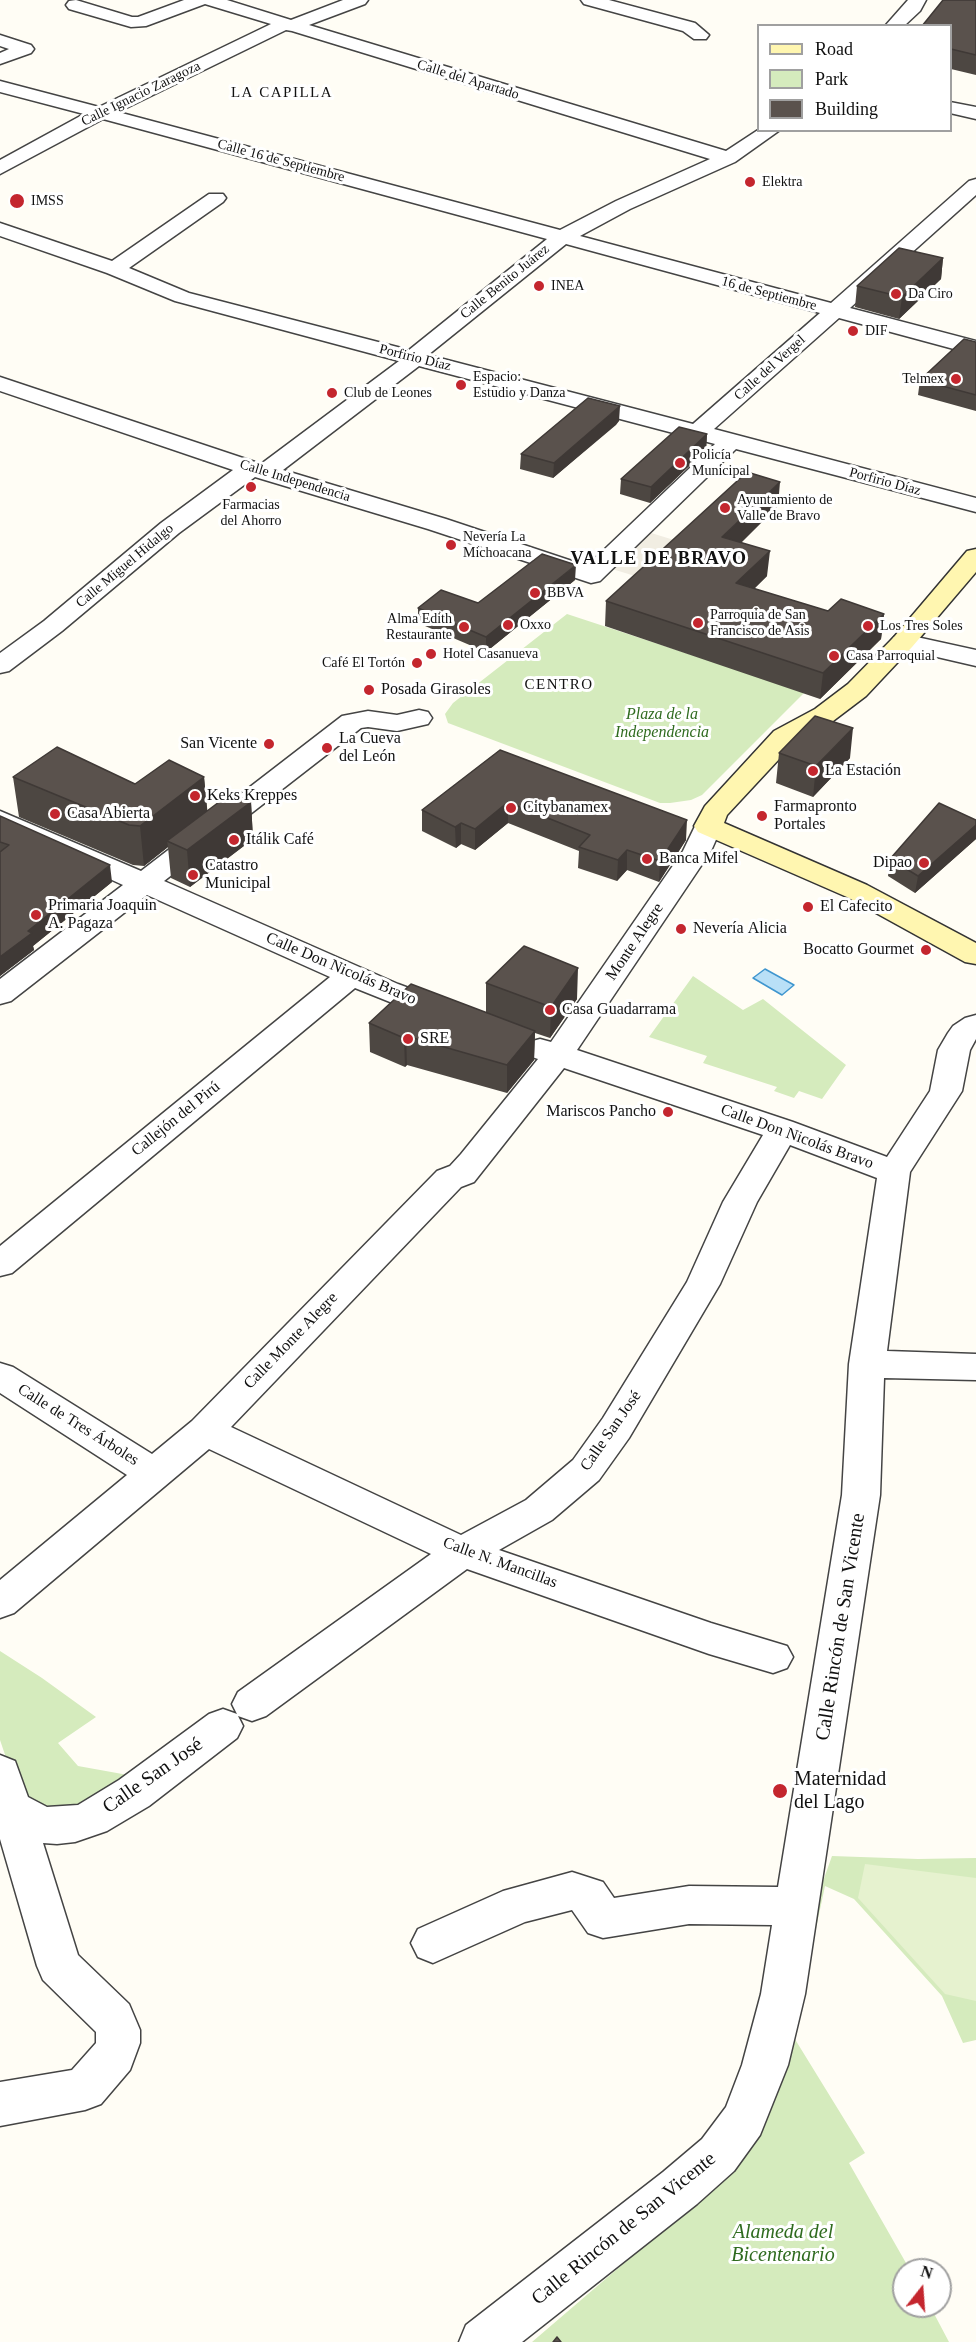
<!DOCTYPE html>
<html>
<head>
<meta charset="utf-8">
<style>
  body { margin:0 }
  #map { position:relative; width:976px; height:2342px; overflow:hidden; background:#fffdf5; font-family:"Times New Roman",serif }
  canvas { display:block }
  .legend { position:absolute; left:757px; top:24px; width:195px; height:108px; box-sizing:border-box; background:#fff; border:2px solid #a0a0a0; margin:0; padding:8px 10px; list-style:none; font-size:18px; color:#111 }
  .legend li { display:flex; align-items:center; gap:12px; height:30px }
  .legend b { width:30px; border:2px solid #a0a0a0 }
  .north { position:absolute; left:892px; top:2258px; width:60px; height:60px; box-sizing:border-box; background:#fff; border:2px solid #a0a0a0; border-radius:50%; rotate:17deg; font-size:16px; font-weight:700; line-height:24px; text-align:center; color:#111 }
  .north::after { content:''; display:block; margin:auto; width:21px; height:27px; background:#c4262e; clip-path:polygon(50% 0,100% 100%,50% 72%,0 100%) }
</style>
</head>
<body>
<div id="map">
<canvas width="976" height="2342"></canvas>
<ul class="legend">
<li><b style="height:8px;background:#fff6b0"></b>Road</li>
<li><b style="height:16px;background:#d5ebbd"></b>Park</li>
<li><b style="height:16px;background:#5a524d"></b>Building</li>
</ul>
<div class="north">N</div>
</div>
<script>
const ctx = document.querySelector('canvas').getContext('2d');
ctx.lineJoin = 'round';
function paint(path, color) {
  ctx.fillStyle = color;
  ctx.fill(path, 'evenodd');
}
function toPath(rows) {
  const path = new Path2D();
  for (const r of rows) {
    path.moveTo(r[0], r[1]);
    for (let i = 2; i < r.length; i += 2) path.lineTo(r[i], r[i + 1]);
  }
  return path;
}
function strokePath(path, color, width, dash) {
  ctx.strokeStyle = color;
  ctx.lineWidth = width;
  ctx.lineCap = dash ? 'butt' : 'round';
  ctx.setLineDash(dash || []);
  ctx.stroke(path);
}
function drawText(font, color, halo, rows, align = 'center') {
  ctx.font = font + ' "Times New Roman",serif';
  ctx.lineWidth = 6;
  ctx.setLineDash([]);
  ctx.textBaseline = 'middle';
  ctx.strokeStyle = halo;
  ctx.fillStyle = color;
  for (const [text, x, y, turn = 0] of rows) {
    ctx.save();
    ctx.translate(x, y);
    ctx.rotate((+turn || 0) * Math.PI / 180);
    ctx.textAlign = isNaN(turn) ? turn : align;
    if (halo) ctx.strokeText(text, 0, 0);
    ctx.fillText(text, 0, 0);
    ctx.restore();
  }
}
const green = toPath([
  [567,614,777,683,804,693,702,795,691,800,670,803,660,803,448,723,445,714,453,703],
  [693,976,743,1010,763,999,846,1065,822,1099,799,1091,794,1098,774,1091,777,1087,703,1063,707,1056,649,1037],
  [0,1651,42,1678,96,1717,58,1743,78,1766,139,1777,93,1807,52,1813,18,1793,0,1740],
  [832,1856,918,1859,976,1858,976,2040,963,2043,942,1996,854,1899,825,1886,793,2036,865,2153,849,2163,910,2270,904,2270,904,2306,930,2306,949,2342,532,2342,658,2234,732,2159,809,1949,822,1884]
]);
const pitch = toPath([
  [865,1864,976,1878,976,2001,945,1994,858,1898]
]);
const plaza = toPath([
  [648,532,742,561,704,597,612,569]
]);
const water = toPath([
  [765,969,794,985,782,995,753,978,765,969]
]);
const street = toPath([
  [76,0,132,17,138,17,184,0,227,0,291,20,343,0,368,0,365,4,309,25,726,151,758,130,780,130,735,162,630,209,580,236,831,303,969,181,976,179,976,195,850,308,976,341,976,355,839,318,714,429,976,498,976,512,736,449,600,581,591,583,428,529,255,477,179,533,62,631,9,671,0,673,0,653,44,621,161,523,233,470,0,391,0,377,261,464,399,361,175,301,107,273,0,236,0,223,112,261,209,194,223,194,226,198,223,202,129,268,189,293,409,350,547,239,103,119,0,174,0,160,84,114,0,92,0,81,99,107,271,24,205,4,146,26,131,27,69,9,66,5,69,1,76,0],
  [286,30,292,31,710,159,616,201,560,230,118,112,286,30],
  [566,244,820,313,693,424,428,355,566,244],
  [419,366,715,444,587,566,446,519,283,470,419,366],
  [581,0,609,0,695,23,709,35,706,39,694,39,683,31,584,4,581,0],
  [908,0,926,0,920,11,904,26,885,26,908,0],
  [0,35,31,45,34,49,31,53,0,64,0,53,9,49,0,46,0,35],
  [950,102,976,107,976,119,950,113,950,102],
  [903,634,976,650,976,666,894,647,890,642,894,637,903,634],
  [419,710,428,712,432,718,428,724,397,731,368,727,361,728,164,881,398,984,452,1004,456,1011,452,1018,441,1021,430,1018,355,988,12,1273,0,1276,0,1246,330,977,147,895,11,1001,0,1004,0,979,123,885,0,829,0,811,141,871,342,716,368,711,397,715,419,710],
  [708,818,718,820,722,826,711,851,577,1050,793,1122,887,1157,930,1091,938,1050,948,1033,953,1026,965,1018,976,1015,976,1039,970,1050,962,1091,910,1172,887,1351,976,1354,976,1380,884,1378,880,1495,805,1994,788,2065,760,2135,734,2171,697,2204,522,2342,459,2342,466,2325,663,2172,702,2139,726,2107,742,2065,761,1994,772,1925,689,1924,603,1938,588,1933,572,1910,525,1922,433,1963,418,1957,411,1943,418,1929,503,1891,572,1872,603,1882,614,1898,689,1886,778,1887,842,1495,849,1364,877,1178,790,1145,757,1202,720,1284,629,1438,599,1480,552,1520,499,1550,711,1623,787,1646,793,1657,787,1668,773,1673,709,1654,467,1569,266,1716,252,1721,238,1716,243,1726,237,1738,149,1806,107,1831,75,1842,57,1844,43,1843,78,1955,129,2004,140,2030,140,2043,130,2070,101,2104,85,2110,0,2126,0,2082,72,2070,96,2043,96,2032,43,1980,37,1966,0,1839,0,1755,15,1761,28,1797,47,1807,78,1805,119,1780,209,1714,223,1709,237,1714,232,1704,238,1692,431,1554,209,1449,14,1613,0,1618,0,1580,127,1475,0,1393,0,1363,13,1367,152,1454,192,1421,437,1171,450,1166,461,1154,538,1059,529,1056,524,1049,529,1042,540,1039,551,1042,683,851,698,820,708,818],
  [564,1068,763,1135,723,1202,687,1282,603,1418,573,1460,526,1500,461,1535,231,1427,461,1187,474,1182,564,1068]
]);
const secondary = toPath([
  [976,549,976,572,912,647,866,696,833,721,794,743,727,815,724,823,867,885,976,943,976,964,965,962,847,897,698,832,694,826,705,806,774,731,815,709,848,684,894,637,967,551,976,549]
]);
const wall = toPath([
  [976,0,976,75,951,69,951,26],
  [943,258,941,279,899,319,855,307,857,286],
  [976,342,976,411,918,395,920,380],
  [619,421,553,478,520,469,521,454],
  [707,434,706,450,650,503,620,494,621,479],
  [778,506,741,543,767,576,754,589,828,611,884,614,881,639,820,699,605,626,606,601],
  [575,580,486,652,418,623,418,608,478,603],
  [500,750,686,840,659,882,627,870,617,881,578,868,579,851,508,823,475,850,461,844,456,848,422,831,422,810],
  [779,753,850,758,813,797,776,783],
  [13,777,135,784,204,777,207,811,251,802,253,839,190,887,171,878,168,847,144,866,133,865,19,817],
  [0,816,112,882,33,946,34,950,0,976],
  [976,820,976,839,915,893,888,876,890,859],
  [486,983,577,999,550,1038,535,1033,534,1060,507,1093,407,1065,405,1067,370,1052,369,1023,486,1013]
]);
const shadedWall = toPath([
  [943,258,941,279,899,319,902,297],
  [620,406,619,421,616,425,553,478,554,463],
  [707,434,706,450,650,503,651,487],
  [780,482,778,506,721,562,722,537],
  [770,551,767,576,734,608,736,583],
  [576,565,575,580,486,652,486,637],
  [884,614,881,639,820,699,823,673],
  [853,728,850,758,813,797,816,766],
  [204,777,208,817,167,841,168,847,144,866,140,826],
  [251,802,253,839,190,887,187,850],
  [508,802,508,823,475,850,475,829],
  [687,820,686,840,659,882,660,861],
  [461,823,461,844,456,848,455,827],
  [976,825,976,839,915,893,918,876],
  [627,850,627,870,617,881,618,860],
  [110,865,112,882,33,946,34,950,0,976,0,957,28,931],
  [578,968,577,999,550,1038,551,1007],
  [535,1031,534,1060,507,1093,507,1065],
  [406,1036,407,1065,405,1067,404,1038]
]);
const building = toPath([
  [943,0,976,0,976,55,951,49,951,26,922,26,943,0],
  [899,248,943,258,902,297,857,286,899,248],
  [964,339,976,342,976,395,920,380,964,339],
  [588,398,620,406,554,463,521,454,588,398],
  [679,427,707,434,651,487,621,479,679,427],
  [747,472,780,482,722,537,770,551,736,583,828,611,841,599,884,614,823,673,606,601,747,472],
  [542,554,576,565,486,637,418,608,441,590,478,603,542,554],
  [815,716,853,728,816,766,779,753,815,716],
  [57,747,135,784,169,760,204,777,140,826,129,825,13,777,57,747],
  [500,750,687,820,660,861,627,850,618,860,579,847,590,835,508,802,475,829,461,823,455,827,422,810,500,750],
  [231,793,251,802,187,850,167,841,231,793],
  [939,803,976,820,976,825,918,876,890,859,939,803],
  [0,816,110,865,28,931,32,933,0,957,0,852,9,845,0,842,0,816],
  [524,946,578,968,551,1007,486,983,524,946],
  [411,984,535,1031,507,1065,406,1036,404,1038,369,1023,411,984],
  [557,2337,561,2342,553,2342,557,2337]
]);
const markers = [
  [750,182,6,"#c4262e"],
  [17,201,8,"#c4262e"],
  [539,286,6,"#c4262e"],
  [896,294,6,"#c4262e"],
  [853,331,6,"#c4262e"],
  [956,379,6,"#c4262e"],
  [461,385,6,"#c4262e"],
  [332,393,6,"#c4262e"],
  [680,463,6,"#c4262e"],
  [251,487,6,"#c4262e"],
  [725,508,6,"#c4262e"],
  [451,545,6,"#c4262e"],
  [535,593,6,"#c4262e"],
  [698,623,6,"#c4262e"],
  [508,625,6,"#c4262e"],
  [868,626,6,"#c4262e"],
  [464,627,6,"#c4262e"],
  [431,654,6,"#c4262e"],
  [834,656,6,"#c4262e"],
  [417,663,6,"#c4262e"],
  [369,690,6,"#c4262e"],
  [269,744,6,"#c4262e"],
  [327,748,6,"#c4262e"],
  [813,771,6,"#c4262e"],
  [195,796,6,"#c4262e"],
  [511,808,6,"#c4262e"],
  [55,814,6,"#c4262e"],
  [762,816,6,"#c4262e"],
  [234,840,6,"#c4262e"],
  [647,859,6,"#c4262e"],
  [924,863,6,"#c4262e"],
  [193,875,6,"#c4262e"],
  [808,907,6,"#c4262e"],
  [36,915,6,"#c4262e"],
  [681,929,6,"#c4262e"],
  [926,950,6,"#c4262e"],
  [550,1010,6,"#c4262e"],
  [408,1039,6,"#c4262e"],
  [668,1112,6,"#c4262e"],
  [780,1791,8,"#c4262e"]
];
const farStreetnames = [
  ["Calle del Apartado",468,80,17],
  ["Calle Ignacio Zaragoza",141,94,-26],
  ["Calle 16 de Septiembre",281,161,15],
  ["Calle Benito Juárez",505,282,-39],
  ["16 de Septiembre",769,294,15],
  ["Porfirio Díaz",415,358,14],
  ["Calle del Vergel",770,368,-42],
  ["Calle Independencia",295,481,17],
  ["Porfirio Díaz",885,482,15],
  ["Calle Miguel Hidalgo",125,566,-40]
];
const farPoinames = [
  ["Elektra",762,182],
  ["IMSS",31,201],
  ["INEA",551,286],
  ["Da Ciro",908,294],
  ["DIF",865,331],
  ["Espacio:",473,377],
  ["Estudio y Danza",473,393],
  ["Telmex",944,379,"right"],
  ["Club de Leones",344,393],
  ["Policía",692,455],
  ["Municipal",692,471],
  ["Ayuntamiento de",737,500],
  ["Valle de Bravo",737,516],
  ["Farmacias",251,505,"center"],
  ["del Ahorro",251,521,"center"],
  ["Nevería La",463,537],
  ["Michoacana",463,553],
  ["BBVA",547,593],
  ["Parroquia de San",710,615],
  ["Francisco de Asis",710,631],
  ["Alma Edith",452,619,"right"],
  ["Restaurante",452,635,"right"],
  ["Oxxo",520,625],
  ["Los Tres Soles",880,626],
  ["Hotel Casanueva",443,654],
  ["Casa Parroquial",846,656],
  ["Café El Tortón",405,663,"right"]
];
const farNeighbourhoodnames = [
  ["LA CAPILLA",282,93],
  ["CENTRO",559,685]
];
const poiNames = [
  ["Posada Girasoles",381,690],
  ["La Cueva",339,739],
  ["del León",339,757],
  ["San Vicente",257,744,"right"],
  ["La Estación",825,771],
  ["Keks Kreppes",207,796],
  ["Farmapronto",774,807],
  ["Portales",774,825],
  ["Citybanamex",523,808],
  ["Casa Abierta",67,814],
  ["Itálik Café",246,840],
  ["Banca Mifel",659,859],
  ["Dipao",912,863,"right"],
  ["Catastro",205,866],
  ["Municipal",205,884],
  ["Primaria Joaquin",48,906],
  ["A. Pagaza",48,924],
  ["El Cafecito",820,907],
  ["Nevería Alicia",693,929],
  ["Bocatto Gourmet",914,950,"right"],
  ["Casa Guadarrama",562,1010],
  ["SRE",420,1039],
  ["Mariscos Pancho",656,1112,"right"]
];
const parkNames = [
  ["Plaza de la",662,715],
  ["Independencia",662,733]
];
const streetNames = [
  ["Monte Alegre",635,942,-56],
  ["Calle Don Nicolás Bravo",341,969,23],
  ["Callejón del Pirú",176,1119,-39],
  ["Calle Don Nicolás Bravo",797,1137,20],
  ["Calle Monte Alegre",291,1341,-46],
  ["Calle de Tres Árboles",78,1425,32],
  ["Calle San José",611,1431,-55],
  ["Calle N. Mancillas",500,1563,20]
];
const farDistrictnames = [
  ["VALLE DE BRAVO",659,559]
];
const nearStreetnames = [
  ["Calle Rincón de San Vicente",841,1627,-81],
  ["Calle San José",153,1776,-35],
  ["Calle Rincón de San Vicente",624,2229,-39]
];
const nearPoinames = [
  ["Maternidad",794,1780],
  ["del Lago",794,1803]
];
const nearParknames = [
  ["Alameda del",783,2233],
  ["Bicentenario",783,2256]
];
paint(green, '#d5ebbd');
paint(pitch, '#e6f2cf');
paint(plaza, '#f1ede2');
paint(water, '#b9e0f7');
strokePath(water, '#3f96cf', 1.5);
strokePath(street, '#444', 3);
strokePath(secondary, '#333', 3);
paint(street, '#fff');
paint(secondary, '#fff6b0');
paint(wall, '#4d4742');
paint(shadedWall, '#3f3936');
paint(building, '#5a524d');
strokePath(building, '#3f3936', 1.5);
for (const [x, y, r, color] of markers) {
  const dot = new Path2D();
  dot.arc(x, y, r, 0, 2 * Math.PI);
  ctx.fillStyle = color;
  ctx.fill(dot);
  strokePath(dot, '#fff', 2);
}
drawText('14px', '#111', '#fff', farStreetnames);
drawText('14px', '#111', '#fff', farPoinames, 'left');
ctx.letterSpacing = '1.5px';
drawText('15px', '#111', '#fff', farNeighbourhoodnames);
ctx.letterSpacing = '0px';
drawText('16px', '#111', '#fff', poiNames, 'left');
drawText('italic 16px', '#2f6b1f', '#fff', parkNames);
drawText('16px', '#111', '#fff', streetNames);
ctx.letterSpacing = '1.5px';
drawText('bold 18px', '#111', '#fff', farDistrictnames);
ctx.letterSpacing = '0px';
drawText('20px', '#111', '#fff', nearStreetnames);
drawText('20px', '#111', '#fff', nearPoinames, 'left');
drawText('italic 20px', '#2f6b1f', '#fff', nearParknames);
</script>
</body>
</html>
